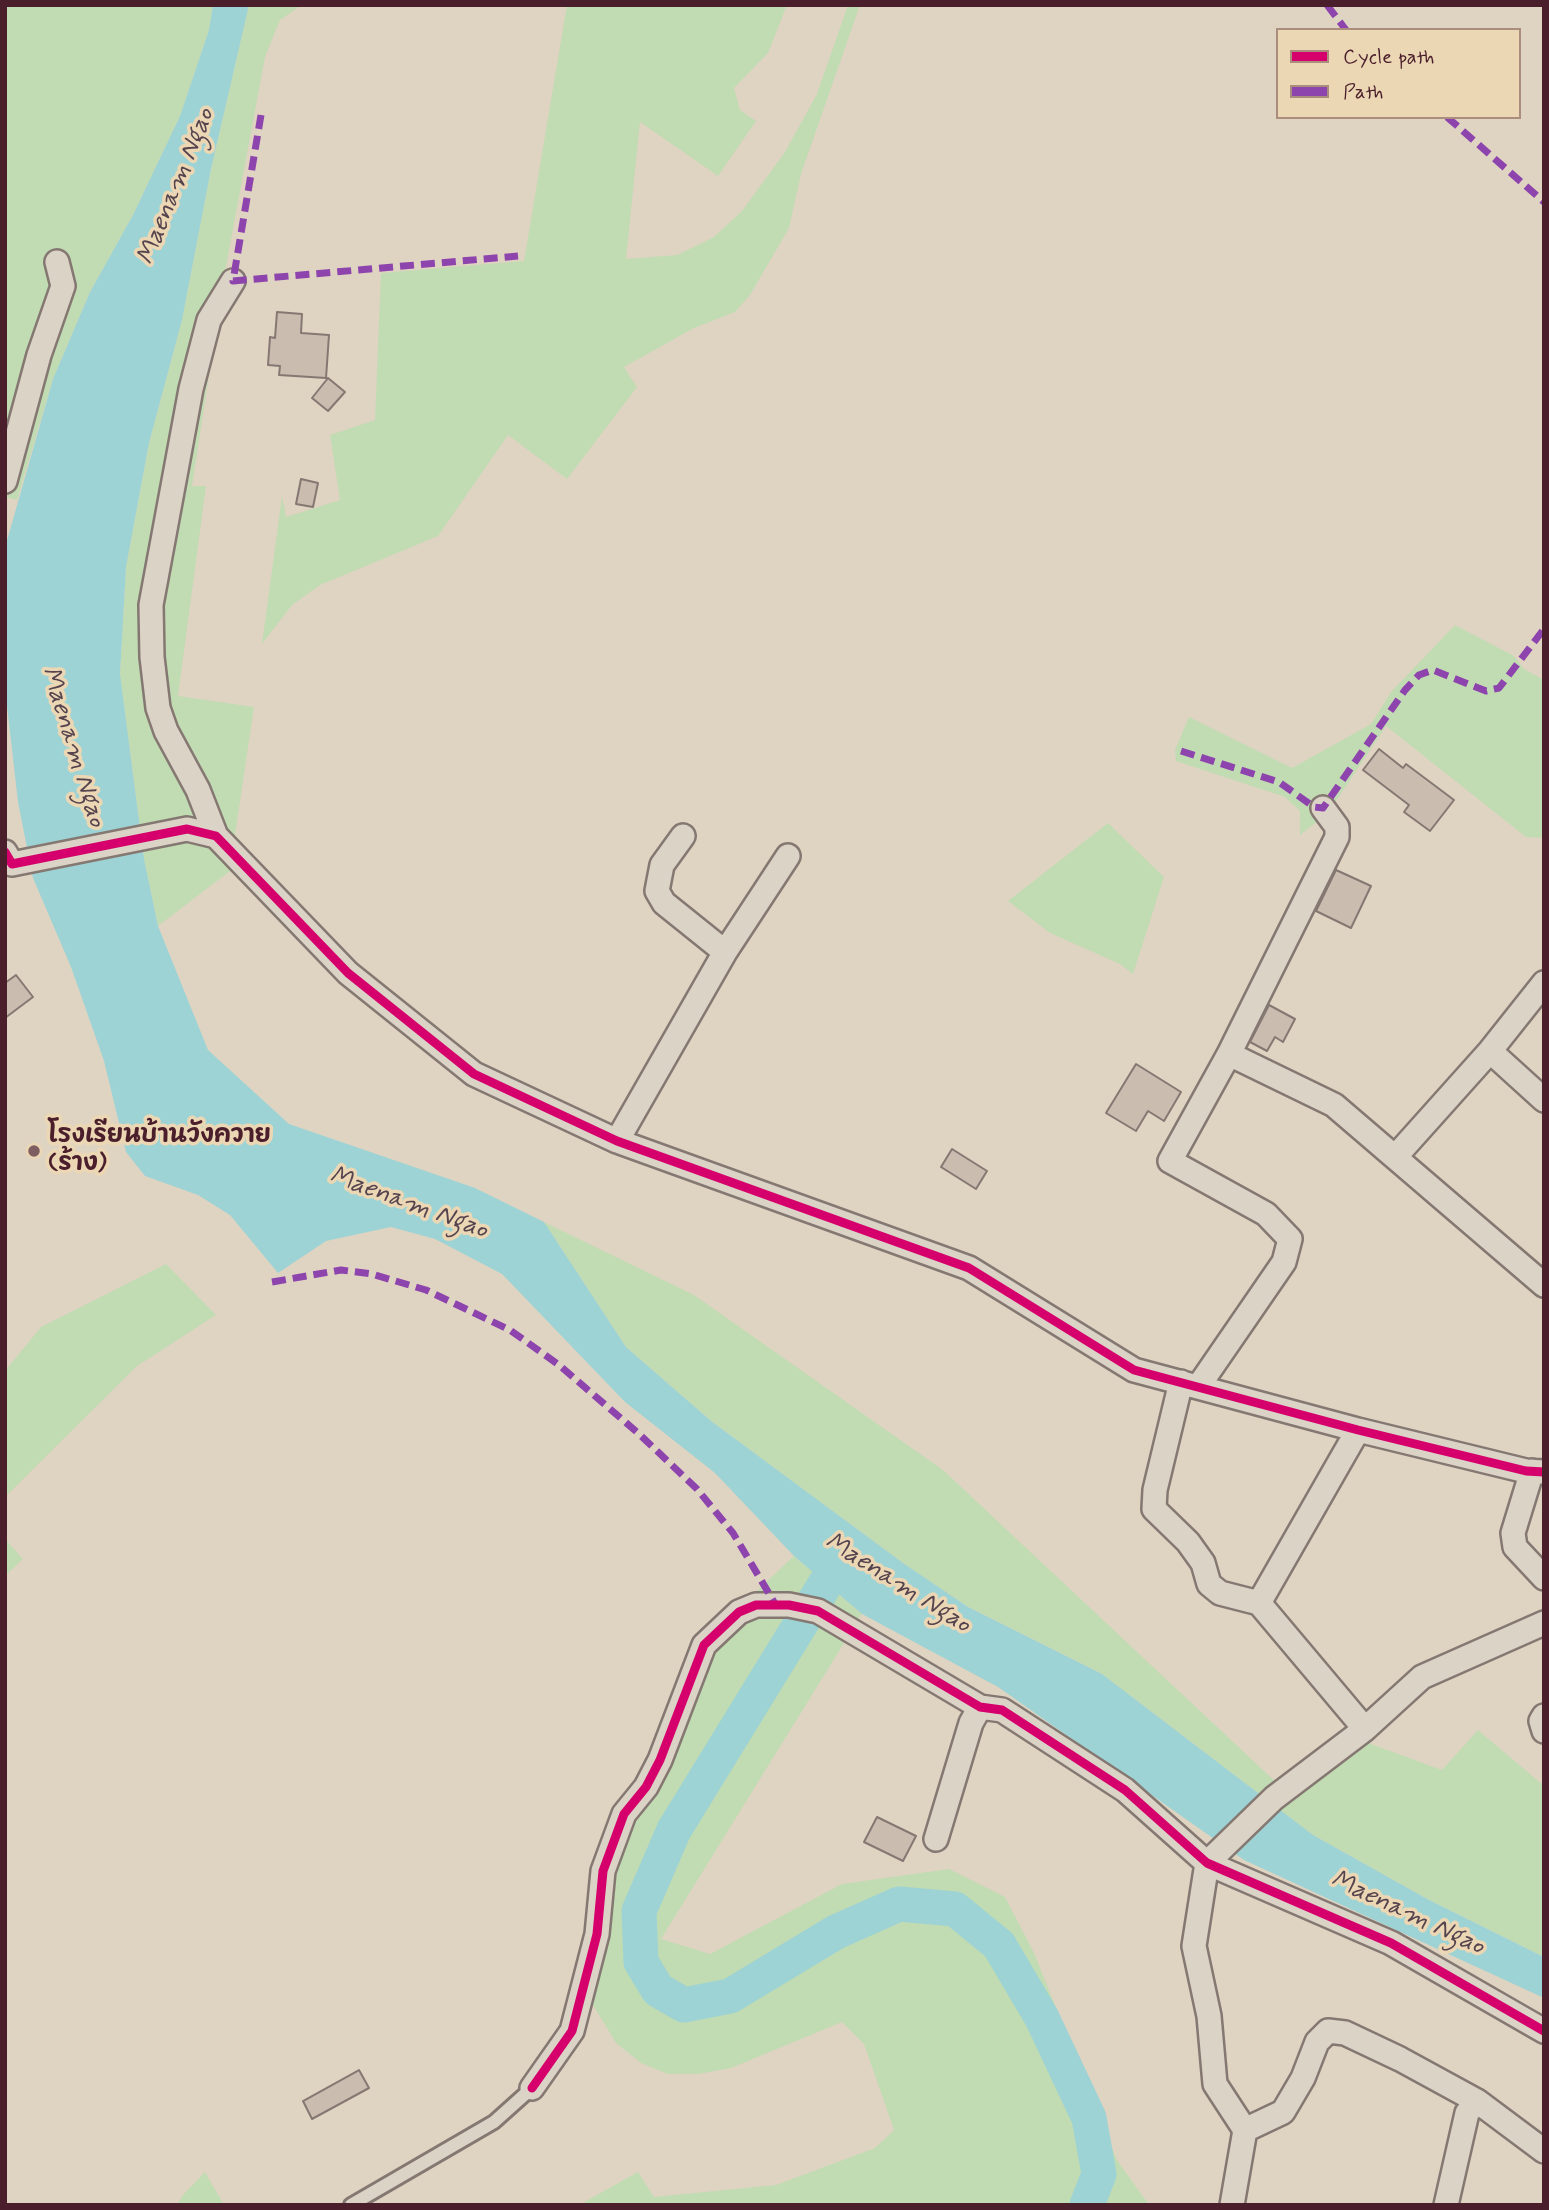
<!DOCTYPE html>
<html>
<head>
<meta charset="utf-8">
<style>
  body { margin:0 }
  #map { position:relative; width:1549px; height:2210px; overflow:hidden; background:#dfd4c2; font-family:Mynerve,sans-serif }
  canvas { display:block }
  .frame { position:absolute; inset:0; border:7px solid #4a1f2b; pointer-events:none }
  .legend { position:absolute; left:1276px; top:28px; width:245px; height:91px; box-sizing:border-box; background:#ecd7b5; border:2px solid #ab8d7e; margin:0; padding:9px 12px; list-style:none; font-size:21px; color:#4a1f2b }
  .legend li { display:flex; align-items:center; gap:14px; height:35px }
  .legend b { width:35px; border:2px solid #ab8d7e }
</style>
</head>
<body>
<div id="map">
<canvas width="1549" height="2210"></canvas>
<div class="frame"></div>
<ul class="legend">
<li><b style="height:9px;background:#d6006c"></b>Cycle path</li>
<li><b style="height:9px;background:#8e44ad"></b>Path</li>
</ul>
</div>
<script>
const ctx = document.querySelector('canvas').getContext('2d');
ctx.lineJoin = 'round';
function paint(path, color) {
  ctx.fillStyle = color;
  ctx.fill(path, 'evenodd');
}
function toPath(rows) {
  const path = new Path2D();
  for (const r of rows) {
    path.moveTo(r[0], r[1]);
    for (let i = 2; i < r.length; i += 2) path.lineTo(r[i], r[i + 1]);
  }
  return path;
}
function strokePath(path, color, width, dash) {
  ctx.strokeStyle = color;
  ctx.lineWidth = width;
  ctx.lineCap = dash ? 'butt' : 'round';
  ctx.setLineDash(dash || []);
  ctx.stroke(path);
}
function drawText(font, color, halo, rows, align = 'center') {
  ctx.font = font + ' Mynerve,"Playpen Sans Thai",sans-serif';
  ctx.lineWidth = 7;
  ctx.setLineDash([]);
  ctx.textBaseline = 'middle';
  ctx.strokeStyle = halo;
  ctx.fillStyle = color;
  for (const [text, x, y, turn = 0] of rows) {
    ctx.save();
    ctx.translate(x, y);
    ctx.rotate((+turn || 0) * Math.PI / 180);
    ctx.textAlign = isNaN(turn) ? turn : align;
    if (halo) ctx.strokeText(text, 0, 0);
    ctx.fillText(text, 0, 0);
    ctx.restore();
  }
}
const green = toPath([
  [5,5,213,5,209,30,180,116,133,215,90,292,53,379,17,500,5,497],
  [249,5,302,5,280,20,265,57,224,277,192,486,206,486,178,696,254,707,235,835,251,855,158,926,144,859,120,675,126,567,149,443,182,320,211,169],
  [567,5,787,5,768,53,734,88,740,110,756,121,718,176,640,122,626,259,677,255,714,237,742,211,785,152,817,94,848,5,860,5,801,174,789,228,750,295,735,312,694,328,624,367,637,387,567,479,508,435,438,536,320,585,292,605,262,644,282,496,286,517,340,500,330,435,375,420,381,273,524,261],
  [1455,625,1514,656,1524,669,1544,680,1544,838,1526,837,1386,726,1328,813,1300,835,1300,811,1285,797,1176,761,1175,750,1189,717,1292,768,1371,724,1391,692],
  [1108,823,1164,877,1133,974,1120,964,1050,933,1008,901],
  [544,1222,694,1295,943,1470,1295,1800,1360,1740,1442,1770,1478,1730,1544,1786,1544,1957,1429,1900,1313,1835,1102,1674,968,1607,903,1563,711,1421,626,1347],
  [166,1264,216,1315,137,1366,5,1497,5,1371,41,1327],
  [5,1539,23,1559,5,1576],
  [794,1556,862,1614,661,1939,710,1954,842,1884,949,1869,1005,1897,1034,1953,1117,2160,1149,2205,579,2205,638,2172,654,2197,776,2185,875,2148,894,2130,864,2044,842,2022,731,2068,698,2074,668,2074,641,2063,616,2043,593,2005,572,1997,692,1652],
  [205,2172,224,2205,177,2205,183,2195]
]);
const water = toPath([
  [213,5,249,5,211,169,182,320,149,443,126,567,120,674,144,859,158,926,208,1050,289,1124,475,1188,544,1222,626,1347,711,1421,903,1563,968,1607,1102,1674,1313,1835,1429,1900,1544,1957,1544,1998,1244,1860,998,1687,862,1614,794,1556,715,1473,625,1402,502,1274,435,1239,391,1227,326,1241,278,1273,230,1215,198,1195,145,1176,126,1152,104,1061,71,967,33,878,18,802,5,688,6,544,53,379,90,292,133,215,180,116,209,30]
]);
const river = toPath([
  [843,1555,674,1830,639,1911,641,1962,658,1990,684,2005,730,1996,836,1932,899,1904,955,1909,999,1945,1042,2018,1089,2118,1099,2174,1087,2205]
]);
const building = toPath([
  [277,312,302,314,301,333,329,335,326,378,279,375,280,366,268,365,270,337,275,338,277,312],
  [328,378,345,392,328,411,312,398,328,378],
  [301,479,318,483,313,507,296,504,301,479],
  [1379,749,1403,768,1406,764,1454,800,1430,831,1404,812,1409,805,1363,770,1379,749],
  [1336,870,1371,886,1351,928,1316,911,1336,870],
  [16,975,33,997,5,1018,5,983,16,975],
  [1269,1005,1295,1019,1283,1042,1275,1037,1267,1051,1250,1042,1269,1005],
  [1136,1064,1181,1092,1164,1121,1148,1111,1136,1131,1106,1113,1136,1064],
  [952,1149,987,1171,976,1189,941,1167,952,1149],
  [877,1817,916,1836,903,1861,864,1842,877,1817],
  [359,2070,369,2088,312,2119,303,2101,359,2070]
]);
const service = toPath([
  [351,2205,494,2122,532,2088]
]);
const minor = toPath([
  [5,481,39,355,63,286,57,262],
  [216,836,198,790,166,731,158,708,152,657,151,605,191,389,209,320,233,281],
  [683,836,662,865,657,891,664,903,725,952],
  [5,852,12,864,187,829,216,836,348,973,474,1074,617,1141,969,1268,1134,1370,1358,1430,1526,1471,1544,1472],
  [1490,1051,1544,1100],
  [1229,1054,1334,1105,1544,1285],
  [617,1141,725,952,788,856],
  [1396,1156,1490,1051,1544,983],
  [1181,1382,1155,1490,1154,1509,1188,1542,1203,1563,1209,1584,1220,1593,1259,1603,1358,1430],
  [1198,1387,1284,1262,1290,1239,1266,1214,1170,1161,1229,1054,1337,837,1337,827,1323,808],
  [1532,1471,1513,1533,1515,1547,1544,1578],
  [1259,1603,1365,1729],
  [1544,1716,1541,1721,1544,1731],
  [936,1839,971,1723,980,1707],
  [532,2088,572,2031,597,1934,603,1871,624,1814,646,1787,660,1760,704,1645,739,1612,756,1605,789,1605,818,1611,980,1707,1002,1710,1125,1790,1207,1863,1391,1943,1544,2031],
  [1245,2130,1283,2112,1303,2078,1317,2042,1328,2031,1345,2033,1400,2059,1477,2101,1544,2151],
  [1232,2205,1245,2130,1215,2084,1209,2016,1194,1946,1207,1863,1274,1798,1365,1729,1422,1677,1544,1623],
  [1446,2205,1467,2113,1477,2101]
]);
const quiet = toPath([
  [1327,5,1346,30],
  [261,115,233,281,518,256],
  [1447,117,1544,202],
  [1181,751,1279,782,1314,807,1323,808,1405,690,1419,675,1433,670,1486,691,1499,688,1544,629],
  [272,1282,341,1270,372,1274,426,1290,510,1330,559,1365,638,1433,697,1489,733,1533,777,1607]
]);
const cycleway = toPath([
  [5,852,12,864,187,829,216,836,348,973,474,1074,617,1141,969,1268,1134,1370,1358,1430,1526,1471,1544,1472],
  [532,2088,572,2031,597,1934,603,1871,624,1814,646,1787,660,1760,704,1645,739,1612,756,1605,789,1605,818,1611,980,1707,1002,1710,1125,1790,1207,1863,1391,1943,1544,2031]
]);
const markers = [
  [34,1151,7,"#7e5e60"]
];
const poiNames = [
  ["โรงเรียนบ้านวังควาย",48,1137],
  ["(ร้าง)",48,1165]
];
const waterNames = [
  ["Maenam Ngao",177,187,-68],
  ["Maenam Ngao",72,747,73],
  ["Maenam Ngao",408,1204,20],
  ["Maenam Ngao",897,1584,32],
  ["Maenam Ngao",1407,1914,25]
];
paint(green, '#c1dbb3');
paint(water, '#9dd3d4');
strokePath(river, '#9dd3d4', 35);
paint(building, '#cbbcb0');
strokePath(building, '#857872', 2);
strokePath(service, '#857872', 18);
strokePath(minor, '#857872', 28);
strokePath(service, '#dbd3c6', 12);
strokePath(minor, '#dbd3c6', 23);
strokePath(quiet, '#8e44ad', 7, [14, 7]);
strokePath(cycleway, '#d6006c', 9);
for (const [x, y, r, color] of markers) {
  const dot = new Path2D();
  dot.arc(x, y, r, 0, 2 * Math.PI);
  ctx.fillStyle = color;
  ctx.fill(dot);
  strokePath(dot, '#ecd7b5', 2.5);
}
drawText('bold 24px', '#4a1f2b', '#ecd7b5', poiNames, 'left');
drawText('italic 26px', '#55434e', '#ecd7b5', waterNames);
</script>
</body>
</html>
